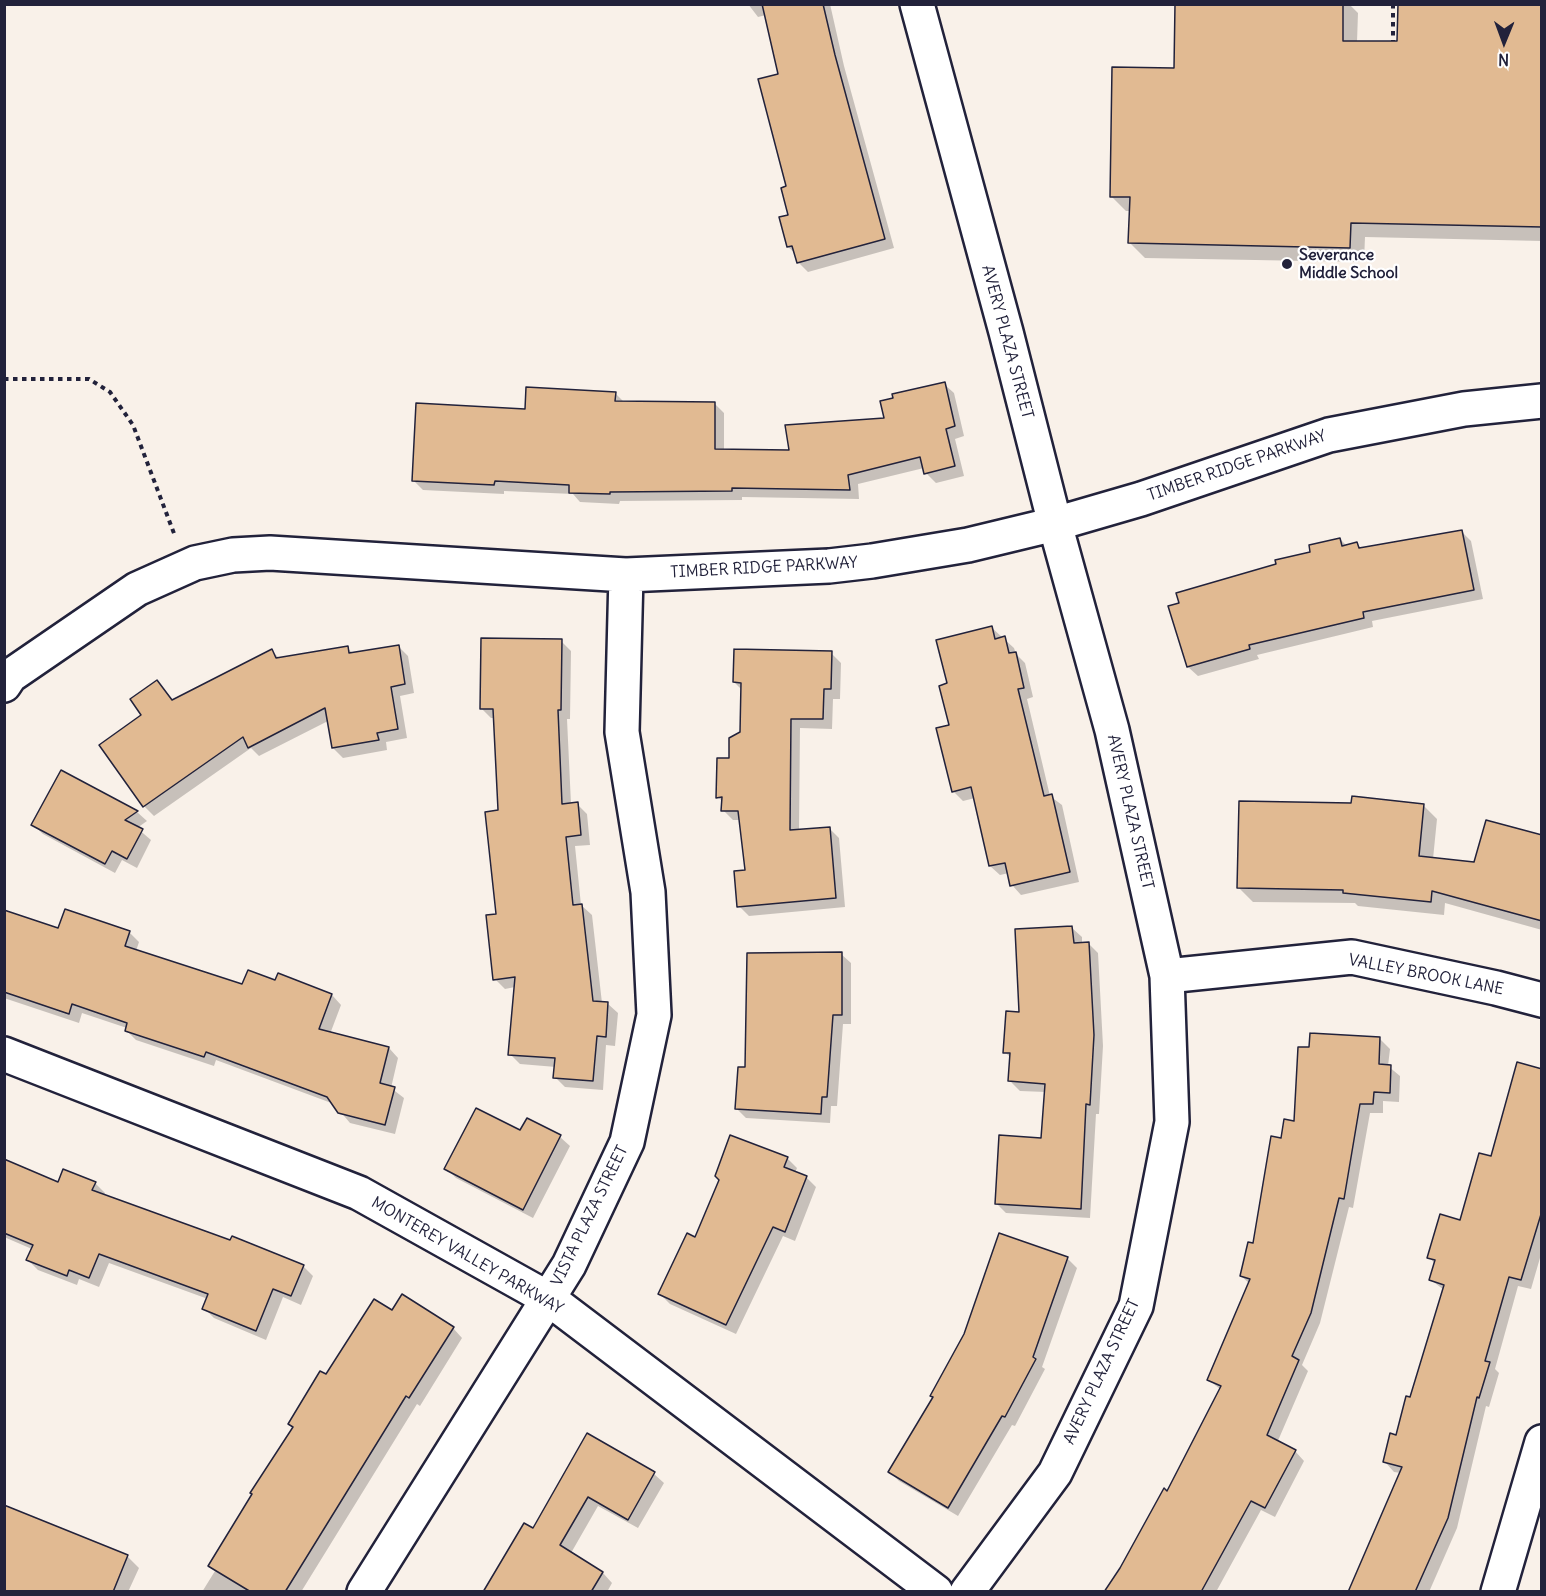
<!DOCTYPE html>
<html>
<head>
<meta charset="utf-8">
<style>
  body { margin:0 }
  #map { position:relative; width:1546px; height:1596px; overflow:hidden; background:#f9f1e9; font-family:Delius,sans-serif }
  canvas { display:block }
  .frame { position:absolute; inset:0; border:6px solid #22223b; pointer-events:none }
  .north { position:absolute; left:1474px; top:12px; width:60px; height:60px; -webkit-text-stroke:4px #fff; paint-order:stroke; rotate:181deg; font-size:16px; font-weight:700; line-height:24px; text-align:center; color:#22223b }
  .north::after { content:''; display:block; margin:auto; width:21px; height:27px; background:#22223b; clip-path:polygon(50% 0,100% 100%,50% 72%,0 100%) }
</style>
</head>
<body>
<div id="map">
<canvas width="1546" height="1596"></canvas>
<div class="frame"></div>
<div class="north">N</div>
</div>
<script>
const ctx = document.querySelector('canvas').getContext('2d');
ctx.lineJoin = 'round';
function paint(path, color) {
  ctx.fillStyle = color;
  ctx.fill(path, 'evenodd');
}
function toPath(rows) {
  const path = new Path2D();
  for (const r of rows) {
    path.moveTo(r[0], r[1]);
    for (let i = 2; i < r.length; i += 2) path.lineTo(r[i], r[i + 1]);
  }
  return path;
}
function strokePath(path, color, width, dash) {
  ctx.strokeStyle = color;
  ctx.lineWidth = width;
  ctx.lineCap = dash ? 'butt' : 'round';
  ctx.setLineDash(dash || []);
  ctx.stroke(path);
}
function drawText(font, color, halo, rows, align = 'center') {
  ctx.font = font + ' Delius,sans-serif';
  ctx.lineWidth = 4.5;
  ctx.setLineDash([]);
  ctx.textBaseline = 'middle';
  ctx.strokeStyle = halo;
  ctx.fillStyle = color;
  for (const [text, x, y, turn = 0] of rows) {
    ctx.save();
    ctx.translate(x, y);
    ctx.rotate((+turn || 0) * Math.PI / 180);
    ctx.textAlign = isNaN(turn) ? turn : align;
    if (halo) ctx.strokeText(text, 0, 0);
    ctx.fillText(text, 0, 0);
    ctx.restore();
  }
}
const shadow = toPath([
  [748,4,830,4,844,66,894,248,808,272,798,262,796,254,788,247,790,216,780,75,766,15,758,17],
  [1177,4,1349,4,1358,13,1357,42,1399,42,1542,4,1542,241,1365,237,1364,262,1145,258,1130,243,1131,211,1126,211,1111,196,1176,69],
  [944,384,954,393,964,436,955,439,964,476,936,483,926,473,924,468,858,484,859,499,742,497,742,500,620,501,619,504,580,502,573,494,504,491,504,494,423,490,413,480,527,410,615,393,625,403,714,403,724,413,724,451,790,452,886,419],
  [1461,531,1471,541,1483,599,1372,621,1373,627,1257,655,1259,659,1198,676,1188,667,1278,565,1312,553,1340,539,1347,546,1357,544,1362,549],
  [991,627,1014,648,1016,654,1025,663,1033,697,1027,699,1050,796,1062,805,1079,882,1021,895,1012,885,1009,873,1000,875,990,866,975,798,963,801,953,791,949,684],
  [561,641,571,651,570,719,567,719,571,804,577,804,587,814,590,845,575,846,581,905,592,915,602,1003,608,1004,618,1013,615,1046,606,1045,603,1090,565,1087,555,1077,556,1067,520,1064,510,1054,515,987,505,989,495,979,499,812,495,718,491,718,481,708],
  [398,646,408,656,414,693,400,696,407,738,386,742,387,750,343,758,333,748,328,721,259,756,251,748,154,816,144,806,101,745,143,715,157,681,174,701,271,650,280,659,347,648,354,654],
  [831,653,841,663,840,699,833,699,832,729,800,728,799,831,829,828,839,838,845,907,749,916,739,906,746,872,741,820,733,820,723,810,723,802,718,797,730,759,741,733,742,690,734,682],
  [61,772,137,812,147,821,137,828,151,840,137,868,122,860,115,873,43,834,33,825],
  [1423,805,1437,819,1433,859,1475,864,1542,837,1542,930,1445,903,1444,915,1358,906,1355,903,1253,902,1239,888],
  [4,912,59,930,129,932,139,942,136,951,243,986,276,982,332,995,341,1005,330,1034,389,1048,398,1058,391,1088,404,1098,395,1134,350,1123,334,1104,216,1060,214,1066,136,1040,126,1030,127,1028,82,1013,79,1023,4,998],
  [1072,928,1082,937,1082,944,1088,943,1098,953,1103,1046,1099,1114,1096,1114,1090,1218,1006,1213,996,1203,1042,1140,1046,1092,1020,1091,1010,1081,1011,1058,1005,1052,1021,1013],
  [841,954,851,963,851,1024,843,1024,837,1106,831,1106,830,1123,746,1118,736,1108,746,1069],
  [1380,1039,1390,1049,1388,1066,1400,1076,1399,1102,1383,1101,1383,1113,1370,1113,1353,1208,1349,1207,1320,1323,1302,1365,1308,1371,1277,1443,1295,1451,1304,1461,1275,1517,1261,1510,1216,1592,1105,1592,1168,1493,1221,1390,1209,1380,1250,1284,1241,1276,1254,1245,1282,1140,1295,1123,1310,1048],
  [1542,1071,1542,1251,1531,1289,1518,1286,1495,1369,1499,1373,1489,1407,1486,1406,1457,1528,1429,1592,1349,1592,1401,1473,1394,1472,1385,1462,1397,1437,1411,1399,1444,1290,1431,1280,1435,1264,1429,1257,1461,1222,1492,1158],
  [528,1120,560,1137,570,1146,533,1218,456,1178,446,1168,521,1132],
  [787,1158,797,1168,795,1173,806,1177,816,1187,795,1241,783,1236,736,1334,670,1304,660,1294,696,1239],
  [4,1160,59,1184,95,1183,105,1193,104,1196,303,1266,313,1276,301,1305,283,1297,266,1340,214,1318,204,1308,208,1299,109,1263,99,1287,79,1279,77,1285,38,1270,28,1260,32,1249,4,1237],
  [1067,1258,1077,1268,1042,1367,1045,1369,1015,1426,1012,1425,958,1516,899,1481,890,1472],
  [392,1312,453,1328,462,1338,420,1406,417,1404,301,1592,202,1592,215,1571,210,1566],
  [587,1435,654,1474,664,1483,638,1528,598,1506,571,1553,603,1573,612,1583,607,1592,485,1592,533,1530],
  [127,1556,139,1568,128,1592,4,1592]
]);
const building = toPath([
  [762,4,823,4,835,55,885,239,797,263,792,246,787,247,779,217,788,215,781,188,786,186,758,79,778,74,762,4],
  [1175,4,1343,4,1343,41,1397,41,1398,4,1542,4,1542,227,1351,223,1350,248,1128,243,1130,197,1110,197,1112,67,1174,68,1175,4],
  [945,382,955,426,946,429,955,466,924,474,920,457,848,475,850,490,732,488,732,491,610,492,610,494,569,493,569,485,495,481,494,485,412,481,416,403,525,409,526,387,616,392,615,401,715,402,715,449,789,450,785,425,884,418,880,401,893,398,892,394,945,382],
  [1462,530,1474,590,1363,612,1364,618,1249,645,1250,649,1187,667,1168,606,1179,603,1176,593,1276,564,1275,560,1310,552,1309,545,1340,538,1342,546,1357,542,1359,548,1462,530],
  [992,626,995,639,1005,636,1009,653,1016,652,1024,688,1018,689,1044,796,1052,794,1070,872,1010,886,1005,863,989,866,971,787,952,792,936,728,949,725,939,686,947,683,936,640,992,626],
  [481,638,562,639,561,710,558,710,562,804,578,802,581,835,566,837,573,905,582,904,593,1001,608,1002,606,1037,597,1036,593,1081,553,1078,555,1058,508,1055,515,977,493,980,486,915,496,914,485,812,498,810,493,709,480,709,481,638],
  [399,645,405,684,391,687,398,729,377,733,379,740,332,748,325,708,248,748,243,737,143,807,99,745,141,715,130,699,157,680,172,700,272,649,276,658,348,646,349,653,399,645],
  [734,649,832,651,831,689,824,689,823,719,791,719,790,830,830,827,836,898,737,907,734,871,745,870,738,811,721,811,722,797,716,798,717,758,729,758,729,738,740,732,741,683,733,682,734,649],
  [61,770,138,811,125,820,143,829,127,859,112,851,105,864,31,825,61,770],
  [1352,796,1424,804,1419,856,1474,862,1486,820,1542,835,1542,921,1432,891,1431,902,1343,893,1343,890,1237,888,1239,801,1351,803,1352,796],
  [65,909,130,931,125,946,242,984,248,970,275,980,278,973,332,994,319,1029,389,1047,380,1083,395,1087,385,1125,338,1113,327,1097,206,1052,204,1057,125,1031,127,1023,72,1004,69,1014,4,992,4,910,58,928,65,909],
  [1072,926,1074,943,1089,942,1094,1035,1090,1105,1086,1104,1081,1209,995,1204,999,1135,1041,1138,1045,1084,1008,1081,1010,1053,1003,1053,1006,1011,1019,1012,1015,929,1072,926],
  [842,952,842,1015,833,1015,827,1097,822,1097,821,1114,735,1109,738,1067,745,1067,747,953,842,952],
  [1310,1033,1380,1037,1379,1064,1391,1065,1390,1093,1374,1092,1373,1104,1360,1104,1344,1199,1339,1198,1311,1313,1292,1356,1299,1360,1267,1435,1296,1450,1265,1508,1251,1501,1201,1592,1104,1592,1120,1568,1164,1488,1167,1491,1221,1386,1207,1380,1250,1279,1240,1276,1248,1242,1253,1243,1271,1136,1281,1138,1284,1119,1294,1121,1298,1047,1309,1047,1310,1033],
  [1517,1062,1542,1069,1542,1211,1521,1280,1509,1277,1485,1361,1490,1362,1479,1398,1477,1397,1448,1518,1415,1592,1348,1592,1402,1467,1383,1462,1390,1433,1396,1435,1406,1396,1410,1397,1444,1285,1429,1280,1435,1260,1427,1258,1440,1214,1460,1220,1479,1153,1491,1156,1517,1062],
  [476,1108,520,1130,527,1118,561,1135,523,1210,444,1169,476,1108],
  [730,1135,788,1157,784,1167,807,1176,785,1232,773,1227,726,1325,658,1294,687,1233,695,1237,719,1180,715,1176,730,1135],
  [4,1159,58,1182,63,1169,96,1182,92,1190,230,1240,232,1236,304,1265,291,1296,273,1289,256,1331,202,1309,208,1294,99,1254,89,1278,69,1270,67,1276,26,1260,33,1245,4,1233,4,1159],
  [999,1233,1068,1257,1033,1357,1036,1359,1005,1417,1002,1416,948,1508,888,1472,933,1397,930,1396,964,1334,999,1233],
  [402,1294,454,1327,409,1398,406,1396,285,1592,251,1592,208,1566,252,1494,250,1493,293,1427,288,1424,320,1371,326,1374,374,1299,392,1310,402,1294],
  [587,1433,655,1472,628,1520,588,1497,560,1545,603,1572,591,1592,483,1592,524,1523,533,1528,587,1433],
  [4,1505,128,1555,113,1592,4,1592,4,1505]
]);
const path = toPath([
  [1393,4,1393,41],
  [4,379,89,379,110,392,133,425,175,536]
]);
const street = toPath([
  [917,4,1006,332,1055,524,1112,730,1167,976,1172,1122,1136,1306,1055,1473,967,1592],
  [4,685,10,676,137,589,195,563,233,555,270,553,626,575,829,566,872,561,968,545,1055,524,1141,499,1329,435,1464,409,1542,401],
  [1167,976,1352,957,1496,988,1542,1000],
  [4,1054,359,1193,549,1299,936,1592],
  [364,1592,569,1265,627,1142,654,1015,648,892,622,732,626,575],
  [1498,1592,1542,1442]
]);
const markers = [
  [1287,264,6,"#22223b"]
];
const poiNames = [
  ["Severance",1299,255],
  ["Middle School",1299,273]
];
const streetNames = [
  ["AVERY PLAZA STREET",1007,342,75],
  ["TIMBER RIDGE PARKWAY",1237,466,-19],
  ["TIMBER RIDGE PARKWAY",764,568,-3],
  ["AVERY PLAZA STREET",1130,812,77],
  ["VALLEY BROOK LANE",1426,975,11],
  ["VISTA PLAZA STREET",590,1216,-64],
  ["MONTEREY VALLEY PARKWAY",467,1256,30],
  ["AVERY PLAZA STREET",1102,1372,-65]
];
paint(shadow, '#0003');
paint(building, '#e1ba92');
strokePath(building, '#22223b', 1.5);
strokePath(street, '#22223b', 38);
strokePath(path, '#22223b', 4, [4.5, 4.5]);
strokePath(street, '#fff', 33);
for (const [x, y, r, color] of markers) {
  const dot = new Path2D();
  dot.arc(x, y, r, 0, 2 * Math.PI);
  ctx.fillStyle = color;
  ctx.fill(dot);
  strokePath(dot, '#fff', 2);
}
drawText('bold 16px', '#22223b', '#fff', poiNames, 'left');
drawText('16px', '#22223b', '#fff', streetNames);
</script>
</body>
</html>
